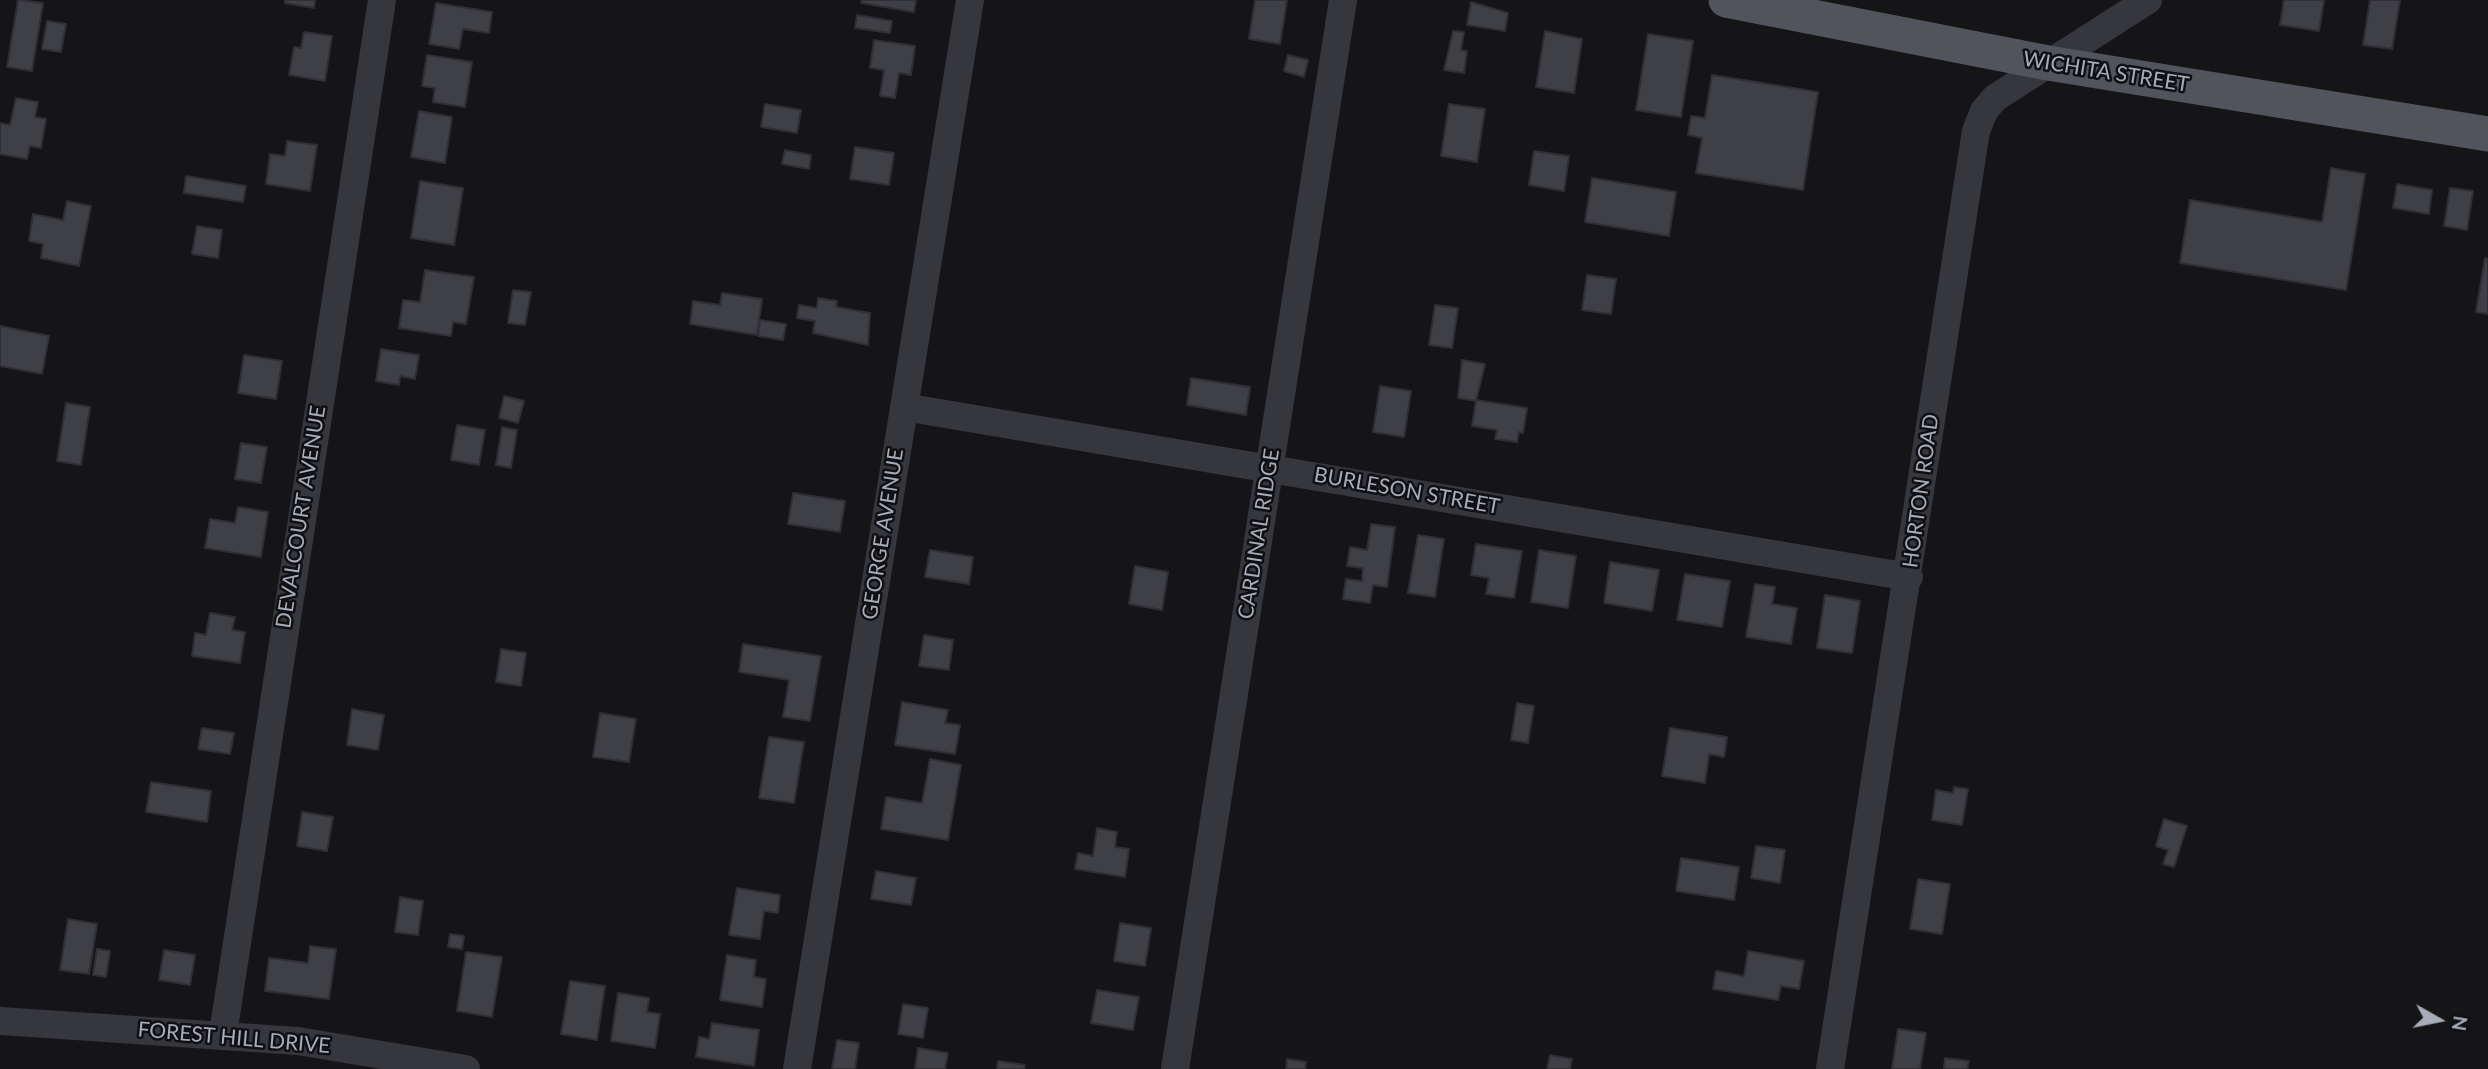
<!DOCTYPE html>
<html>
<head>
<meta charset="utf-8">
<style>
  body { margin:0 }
  #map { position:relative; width:2488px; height:1069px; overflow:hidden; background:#151518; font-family:Lato,sans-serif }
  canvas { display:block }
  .north { position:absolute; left:2404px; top:985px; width:70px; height:70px; -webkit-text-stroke:5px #101013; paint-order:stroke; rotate:99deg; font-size:19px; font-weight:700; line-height:28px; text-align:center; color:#a7acb8 }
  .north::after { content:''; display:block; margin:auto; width:24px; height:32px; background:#a7acb8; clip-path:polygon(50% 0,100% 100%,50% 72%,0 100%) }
</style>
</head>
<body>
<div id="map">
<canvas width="2488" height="1069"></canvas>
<div class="north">N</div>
</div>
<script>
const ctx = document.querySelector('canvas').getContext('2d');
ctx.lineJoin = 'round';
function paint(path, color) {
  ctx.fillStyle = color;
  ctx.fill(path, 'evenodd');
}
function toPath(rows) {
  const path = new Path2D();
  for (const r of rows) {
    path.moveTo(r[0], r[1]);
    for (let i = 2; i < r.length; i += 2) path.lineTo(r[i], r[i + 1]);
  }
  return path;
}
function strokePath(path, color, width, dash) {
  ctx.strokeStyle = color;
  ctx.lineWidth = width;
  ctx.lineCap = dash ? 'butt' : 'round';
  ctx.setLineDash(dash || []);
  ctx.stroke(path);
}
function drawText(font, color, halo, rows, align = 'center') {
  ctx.font = font + ' Lato,sans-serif';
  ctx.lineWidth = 5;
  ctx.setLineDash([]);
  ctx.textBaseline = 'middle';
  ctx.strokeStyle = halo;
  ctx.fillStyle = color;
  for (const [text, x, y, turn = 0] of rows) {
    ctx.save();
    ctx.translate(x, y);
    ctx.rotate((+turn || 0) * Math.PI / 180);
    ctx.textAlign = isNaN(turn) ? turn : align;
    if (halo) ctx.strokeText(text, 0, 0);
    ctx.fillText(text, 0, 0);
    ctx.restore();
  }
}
const building = toPath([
  [18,0,43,3,32,71,7,67,18,0],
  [285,0,315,0,314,8,285,3,285,0],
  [862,0,916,0,914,12,861,3,862,0],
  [1255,0,1287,0,1280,44,1249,39,1255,0],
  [2284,0,2324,0,2319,31,2280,25,2284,0],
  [2370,0,2400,0,2392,49,2363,45,2370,0],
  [1471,2,1508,13,1505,31,1467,25,1471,2],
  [436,3,492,12,489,33,463,29,459,49,429,44,436,3],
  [857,15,892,21,890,33,855,28,857,15],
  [47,21,66,24,61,52,42,49,47,21],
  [1453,31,1464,32,1461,50,1467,51,1464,73,1444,70,1453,31],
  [1545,31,1582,39,1574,93,1536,87,1545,31],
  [304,32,332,36,325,81,289,75,294,47,301,48,304,32],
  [1648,34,1693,41,1681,117,1636,110,1648,34],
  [874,40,915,46,911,75,899,73,895,98,880,96,884,70,870,68,874,40],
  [427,55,472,62,465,107,433,102,435,88,422,86,427,55],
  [1288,55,1308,60,1304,77,1284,71,1288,55],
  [1712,75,1818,92,1803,190,1696,173,1702,138,1688,135,1691,116,1705,118,1712,75],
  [16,98,38,102,35,117,46,119,41,148,30,146,27,159,0,154,0,123,10,125,16,98],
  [765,104,801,110,797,133,761,127,765,104],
  [1449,104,1485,109,1477,162,1441,156,1449,104],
  [419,111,452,117,445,163,411,157,419,111],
  [287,141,317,145,310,191,266,184,270,154,285,156,287,141],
  [855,147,894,153,889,185,850,179,855,147],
  [785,150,811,155,809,169,782,164,785,150],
  [1534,151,1569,156,1564,191,1529,185,1534,151],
  [2331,168,2365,174,2346,290,2180,263,2190,200,2322,222,2331,168],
  [186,176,246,186,243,202,184,193,186,176],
  [1592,178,1676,192,1669,236,1585,222,1592,178],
  [420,181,463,188,454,245,411,238,420,181],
  [2397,184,2432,190,2429,214,2393,208,2397,184],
  [2450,188,2473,191,2467,230,2444,226,2450,188],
  [67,201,91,206,79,266,41,258,43,244,29,241,33,214,63,220,67,201],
  [197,226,222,230,218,258,192,254,197,226],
  [2485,258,2488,259,2488,314,2476,312,2485,258],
  [425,270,474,277,466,324,453,322,451,336,399,328,403,300,420,302,425,270],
  [1587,275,1616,279,1611,314,1582,310,1587,275],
  [513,290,531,292,525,325,508,323,513,290],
  [722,293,762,299,757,335,690,324,693,301,720,305,722,293],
  [818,298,837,301,836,307,870,313,868,345,813,333,815,321,797,318,799,305,817,308,818,298],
  [1435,305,1458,308,1452,348,1429,345,1435,305],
  [760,320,786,324,783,340,758,336,760,320],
  [0,326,49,336,42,374,0,366,0,326],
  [381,349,419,355,415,379,400,376,399,385,376,381,381,349],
  [244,355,282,361,276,399,238,393,244,355],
  [1462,360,1485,364,1476,401,1458,398,1462,360],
  [1191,378,1250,387,1246,415,1187,405,1191,378],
  [1380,386,1411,391,1404,437,1373,432,1380,386],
  [504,396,524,401,518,423,499,418,504,396],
  [1476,400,1527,408,1523,433,1519,432,1517,442,1495,439,1497,430,1472,426,1476,400],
  [66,403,90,407,81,465,57,461,66,403],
  [457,425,485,430,479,465,451,460,457,425],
  [502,427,517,430,511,468,496,465,502,427],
  [241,443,267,447,261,483,235,479,241,443],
  [793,493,845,501,840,532,788,524,793,493],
  [238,507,268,512,261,557,205,548,210,519,235,523,238,507],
  [1371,524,1395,527,1387,587,1373,585,1370,603,1343,599,1346,579,1362,581,1363,568,1347,566,1350,547,1367,550,1371,524],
  [1418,535,1444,539,1435,597,1408,593,1418,535],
  [1476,544,1522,551,1514,598,1486,594,1489,578,1471,575,1476,544],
  [930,550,973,557,969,584,925,577,930,550],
  [1539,550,1576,556,1568,608,1531,602,1539,550],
  [1610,562,1659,570,1652,611,1604,603,1610,562],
  [1135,566,1168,572,1162,610,1129,604,1135,566],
  [1685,574,1730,581,1722,627,1677,620,1685,574],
  [1755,584,1775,587,1772,604,1797,608,1791,644,1746,637,1755,584],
  [1825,595,1860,601,1852,653,1817,648,1825,595],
  [210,613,235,617,232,630,245,632,240,663,192,656,195,633,206,635,210,613],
  [924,635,953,640,949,670,919,666,924,635],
  [743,644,821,656,810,721,783,717,789,680,739,672,743,644],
  [501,649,526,653,521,686,496,682,501,649],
  [902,702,948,710,945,723,960,725,955,754,895,745,902,702],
  [1517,703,1534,706,1528,743,1511,740,1517,703],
  [352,709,384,715,378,750,347,745,352,709],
  [600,713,636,719,629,762,593,757,600,713],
  [202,728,234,733,230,754,198,749,202,728],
  [1670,728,1727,737,1724,757,1709,754,1705,783,1662,776,1670,728],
  [769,737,804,742,794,803,759,798,769,737],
  [930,759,961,765,948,840,881,829,886,797,922,803,930,759],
  [151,782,211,791,207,822,146,812,151,782],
  [1954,787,1968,789,1962,825,1932,820,1936,790,1953,793,1954,787],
  [302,812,333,817,327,851,297,846,302,812],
  [2164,819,2187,826,2174,867,2163,864,2168,850,2156,846,2164,819],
  [1097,828,1117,832,1115,847,1129,849,1125,877,1075,869,1078,853,1093,856,1097,828],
  [1756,846,1785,850,1780,883,1751,878,1756,846],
  [1681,858,1739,867,1734,900,1676,891,1681,858],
  [876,871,916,878,911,905,871,899,876,871],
  [1918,879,1950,884,1942,934,1910,929,1918,879],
  [737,888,780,895,778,913,764,911,760,939,729,935,737,888],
  [400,897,423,901,418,935,395,932,400,897],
  [68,919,97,924,89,974,60,970,68,919],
  [1120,923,1151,928,1145,966,1114,961,1120,923],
  [450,934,464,936,462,949,448,947,450,934],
  [310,946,336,949,329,999,265,991,269,958,308,963,310,946],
  [97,949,110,951,106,977,93,975,97,949],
  [164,950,195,955,190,985,159,980,164,950],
  [1748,951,1804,961,1799,989,1781,986,1778,1000,1713,989,1716,971,1744,976,1748,951],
  [466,952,502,957,492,1017,457,1011,466,952],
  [727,955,756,960,754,977,766,979,762,1007,720,1000,727,955],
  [570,981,605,986,597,1040,561,1034,570,981],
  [1097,990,1139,997,1133,1030,1091,1023,1097,990],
  [618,993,649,998,647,1012,660,1014,655,1048,611,1041,618,993],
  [903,1004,928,1008,923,1038,898,1034,903,1004],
  [712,1023,759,1030,754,1066,696,1057,699,1037,709,1039,712,1023],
  [1898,1029,1926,1033,1920,1069,1892,1069,1898,1029],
  [837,1040,859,1043,855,1069,832,1069,837,1040],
  [918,1048,948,1053,945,1069,915,1069,918,1048],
  [1550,1055,1572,1059,1570,1069,1547,1069,1550,1055],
  [1945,1058,1969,1061,1967,1069,1944,1069,1945,1058],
  [1287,1059,1306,1062,1305,1069,1286,1069,1287,1059],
  [998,1061,1025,1065,1024,1069,997,1069,998,1061]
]);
const minor = toPath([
  [904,407,1909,577],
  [0,1021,298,1041,466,1069],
  [223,1034,382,0],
  [797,1069,970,0],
  [1175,1069,1343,0],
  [1830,1069,1976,131,1984,111,1995,98,2148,0]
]);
const major = toPath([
  [1726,0,2048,63,2488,134]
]);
const streetNames = [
  ["WICHITA STREET",2106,72,9],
  ["BURLESON STREET",1407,491,10],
  ["HORTON ROAD",1921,491,-82],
  ["DEVALCOURT AVENUE",301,517,-81],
  ["GEORGE AVENUE",883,534,-81],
  ["CARDINAL RIDGE",1259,534,-81],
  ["FOREST HILL DRIVE",234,1038,5]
];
paint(building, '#3f4045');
strokePath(building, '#2f2f34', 2);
strokePath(minor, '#36373d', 28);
strokePath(major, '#52545c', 35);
drawText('21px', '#a7acb8', '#101013', streetNames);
</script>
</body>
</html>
